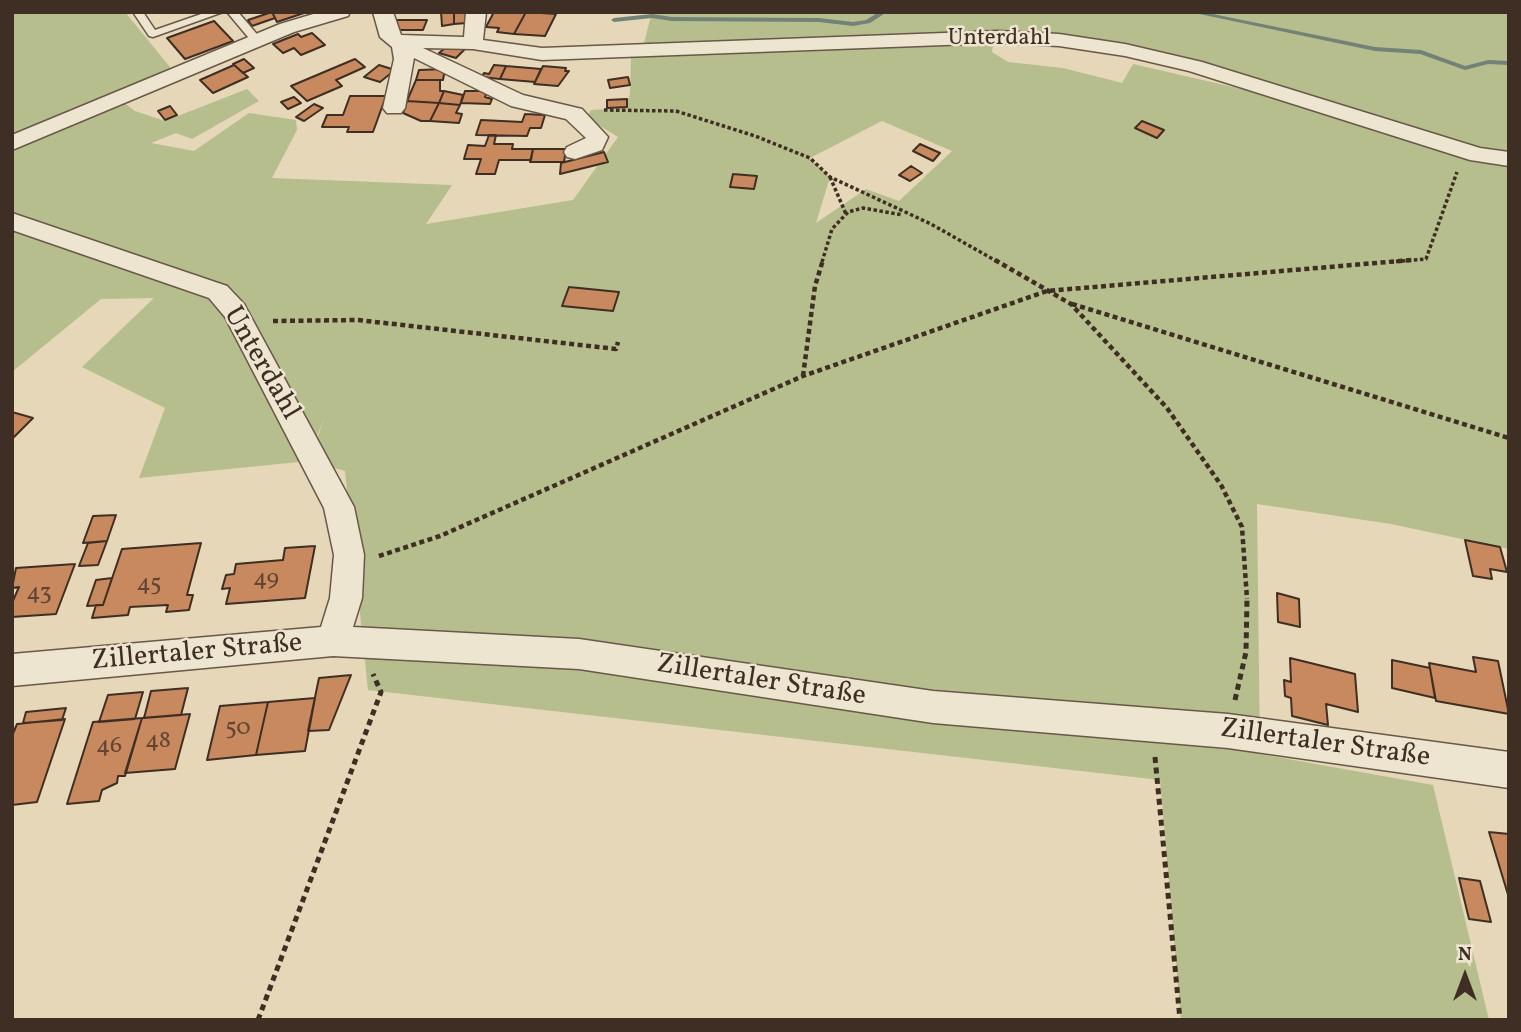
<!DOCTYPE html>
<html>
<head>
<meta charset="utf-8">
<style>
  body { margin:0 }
  #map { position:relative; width:1521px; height:1032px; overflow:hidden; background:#e5d7b8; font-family:Vollkorn,serif }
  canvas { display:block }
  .frame { position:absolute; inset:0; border:14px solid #3f2e23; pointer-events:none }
  .north { position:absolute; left:1430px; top:941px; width:70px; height:70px; -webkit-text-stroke:5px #eee5d1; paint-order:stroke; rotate:0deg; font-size:19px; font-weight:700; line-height:28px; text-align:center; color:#3f2e23 }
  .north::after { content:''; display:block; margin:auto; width:24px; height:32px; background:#3f2e23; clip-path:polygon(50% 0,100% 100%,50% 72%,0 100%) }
</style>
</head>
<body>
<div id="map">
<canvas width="1521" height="1032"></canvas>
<div class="frame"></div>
<div class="north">N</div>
</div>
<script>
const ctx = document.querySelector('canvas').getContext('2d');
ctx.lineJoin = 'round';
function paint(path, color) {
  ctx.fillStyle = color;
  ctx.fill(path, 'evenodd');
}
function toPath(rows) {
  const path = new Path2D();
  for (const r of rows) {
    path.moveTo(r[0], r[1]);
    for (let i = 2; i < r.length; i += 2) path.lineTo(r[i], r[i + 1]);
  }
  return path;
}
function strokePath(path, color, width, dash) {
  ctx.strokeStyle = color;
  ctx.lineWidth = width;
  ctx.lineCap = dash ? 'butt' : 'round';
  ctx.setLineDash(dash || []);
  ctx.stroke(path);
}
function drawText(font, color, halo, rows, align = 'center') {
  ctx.font = font + ' Vollkorn,serif';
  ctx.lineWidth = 5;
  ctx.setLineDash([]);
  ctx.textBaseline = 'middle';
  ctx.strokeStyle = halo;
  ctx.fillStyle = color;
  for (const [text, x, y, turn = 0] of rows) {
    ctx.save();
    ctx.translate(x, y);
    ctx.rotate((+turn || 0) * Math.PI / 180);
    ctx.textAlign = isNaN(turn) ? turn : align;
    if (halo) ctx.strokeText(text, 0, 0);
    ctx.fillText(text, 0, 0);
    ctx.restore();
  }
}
const green = toPath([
  [12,12,125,12,174,72,12,138],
  [652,12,1509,12,1509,549,1391,524,1257,504,1260,754,1433,785,1489,1020,1181,1020,1160,780,368,690,345,471,309,461,324,419,310,452,300,435,299,462,139,478,165,408,82,367,154,298,101,299,12,372,12,143,118,98,135,111,165,121,247,89,259,101,192,139,176,133,151,143,194,151,249,113,296,120,297,130,272,178,452,185,426,224,573,200,618,137,587,118,591,110,625,108,630,94,631,56,769,51,643,47],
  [994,36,1125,50,1272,96,1133,64,1122,83,1063,68,1008,62,992,52],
  [882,121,952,151,899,201,866,189,816,223,830,177,810,158]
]);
const stream = toPath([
  [879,12,887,12,870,23,853,26,819,22,672,21,652,18,614,22,611,20,614,18,652,14,672,17,819,18,853,22,866,20,879,12],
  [1190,12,1203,12,1375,47,1421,50,1465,66,1488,60,1509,61,1509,65,1488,64,1465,70,1420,54,1375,51,1190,12]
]);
const building = toPath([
  [272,12,307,12,277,22,272,12],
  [272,12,275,18,252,26,248,20,272,12],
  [441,12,454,12,454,24,442,26,441,12],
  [454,12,466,12,467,23,454,24,454,12],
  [494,12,526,12,514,34,497,32,499,28,486,27,494,12],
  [526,12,556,14,545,36,514,34,526,12],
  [397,20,427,20,423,30,393,30,397,20],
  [214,21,233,41,185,59,167,38,214,21],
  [312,33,325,45,301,55,294,48,283,53,273,44,298,34,301,37,312,33],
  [450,44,466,48,456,58,439,53,450,44],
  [244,59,254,68,243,73,233,64,244,59],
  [355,59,365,67,336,80,342,86,307,101,291,86,355,59],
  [234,65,248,77,213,93,200,80,234,65],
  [379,65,395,70,380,82,364,77,379,65],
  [494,65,506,66,500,79,482,77,484,73,489,74,494,65],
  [506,66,541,69,535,82,500,79,506,66],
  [543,66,566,68,565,71,569,71,558,86,534,84,543,66],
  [445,69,443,80,416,80,419,70,445,69],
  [628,77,630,85,610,88,608,80,628,77],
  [416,80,440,80,440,91,444,91,439,103,407,101,416,80],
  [444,91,463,95,460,105,439,103,444,91],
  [465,91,487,91,485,97,492,99,490,104,461,103,465,91],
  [350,96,386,96,373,132,347,132,349,127,322,127,327,115,343,115,350,96],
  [294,97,301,103,288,109,281,102,294,97],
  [627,99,627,107,607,108,607,100,627,99],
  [407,101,439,103,430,121,421,121,403,113,407,101],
  [439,103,460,105,456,113,462,114,459,123,430,121,439,103],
  [314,104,323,108,304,121,296,117,314,104],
  [170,106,177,115,165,120,158,111,170,106],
  [525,114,545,115,541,128,530,128,527,136,476,135,481,120,522,122,525,114],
  [1142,121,1164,130,1157,138,1135,128,1142,121],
  [489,135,496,135,494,144,513,144,512,149,533,149,531,160,499,160,495,174,476,174,481,159,464,159,468,145,485,146,489,135],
  [920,144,940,153,933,161,913,151,920,144],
  [533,149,566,149,564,162,530,162,533,149],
  [604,152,608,162,560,174,561,163,604,152],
  [911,166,922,173,910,181,899,175,911,166],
  [733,174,757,176,754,189,730,187,733,174],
  [569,287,619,292,613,311,562,306,569,287],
  [12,412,33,418,12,439,12,412],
  [116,515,107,541,83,543,93,516,116,515],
  [1465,540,1500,547,1507,572,1490,569,1492,579,1473,576,1465,540],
  [107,541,98,565,79,566,88,543,107,541],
  [201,543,187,595,193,595,189,610,166,612,168,605,130,607,128,615,92,618,96,605,103,605,122,549,201,543],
  [315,546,305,598,226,604,230,588,222,589,226,575,234,574,236,564,283,560,285,548,315,546],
  [75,564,56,614,12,617,12,603,19,587,12,588,16,568,75,564],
  [112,578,103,605,87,606,96,580,112,578],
  [1277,593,1299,599,1300,627,1278,622,1277,593],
  [1473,657,1498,661,1509,714,1436,701,1429,663,1476,672,1473,657],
  [1290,658,1355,674,1358,712,1326,704,1328,725,1292,716,1291,698,1285,696,1284,680,1291,682,1290,658],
  [1392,660,1430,668,1435,698,1392,688,1392,660],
  [351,675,329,730,308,731,319,678,351,675],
  [188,688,181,715,144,718,151,691,188,688],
  [143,692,135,719,99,722,108,695,143,692],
  [315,698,305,751,256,755,268,702,315,698],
  [268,702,256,755,207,760,220,706,268,702],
  [66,708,62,720,23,723,26,712,66,708],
  [190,714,175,769,125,773,142,718,190,714],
  [142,718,125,776,118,776,117,783,102,790,99,801,67,804,93,722,142,718],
  [65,719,37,802,12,805,12,736,17,724,65,719],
  [1489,832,1509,834,1509,898,1489,832],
  [1459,878,1480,881,1491,922,1469,919,1459,878]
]);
const pathFar2 = toPath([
  [604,110,676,111,755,136,810,158,830,177,931,224,998,262],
  [830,177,846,214],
  [822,262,832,229,848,212,863,208,903,215],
  [1390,262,1426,259,1457,172]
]);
const pathFar1 = toPath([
  [995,260,1071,304,1167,408,1221,485,1242,527,1247,599],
  [1072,304,1509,438],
  [273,321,358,320,616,349,618,342],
  [803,376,815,286,823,260],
  [379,556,440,536,803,376,1047,291,1411,260]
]);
const path = toPath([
  [1235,700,1246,652,1247,597],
  [1155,757,1180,1020],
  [258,1020,381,692,373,674]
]);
const service = toPath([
  [133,12,143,12,155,30,207,12,223,12,153,37,149,36,133,12],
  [227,12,238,12,261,39,261,43,253,43,227,12]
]);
const minor = toPath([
  [320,12,350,12,348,16,294,32,12,150,12,135,280,24,320,12],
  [373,12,393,12,401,35,464,37,466,12,486,12,483,40,542,48,998,31,1059,34,1125,44,1202,62,1480,148,1509,152,1509,166,1470,160,1189,71,1125,56,1059,46,998,43,542,60,473,49,423,48,523,95,582,109,608,137,602,150,575,159,567,157,564,152,567,147,586,138,566,119,511,106,414,58,405,108,401,113,387,113,383,108,394,59,392,47,380,37,373,12],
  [12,213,227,286,244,304,354,507,364,555,362,598,353,627,579,639,933,691,1228,714,1509,752,1509,788,1228,748,933,723,579,669,333,656,12,686,12,654,321,627,330,598,334,555,324,508,225,317,209,298,12,230,12,213]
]);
const farStreetnames = [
  ["Unterdahl",999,40]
];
const numberNames = [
  ["49",266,581],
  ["45",149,586],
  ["43",39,595],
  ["50",238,730],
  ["48",158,743],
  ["46",109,748]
];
const streetNames = [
  ["Unterdahl",260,364,60],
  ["Zillertaler Straße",197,654,-5],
  ["Zillertaler Straße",761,682,9],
  ["Zillertaler Straße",1325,745,8]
];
paint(green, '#b7be8d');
paint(stream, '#738277');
paint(building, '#c8895f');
strokePath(building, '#3f2e23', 2);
strokePath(service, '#685848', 3);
strokePath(minor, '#685848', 3);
strokePath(pathFar2, '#3f2e23', 3.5, [3.5, 2.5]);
strokePath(pathFar1, '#3f2e23', 4.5, [5, 3.5]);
strokePath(path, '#3f2e23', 5, [6, 4.5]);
paint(service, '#eee5d1');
paint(minor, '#eee5d1');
drawText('23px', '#3f2e23', '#eee5d1', farStreetnames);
drawText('24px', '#614532', null, numberNames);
drawText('28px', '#3f2e23', '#eee5d1', streetNames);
</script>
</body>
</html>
